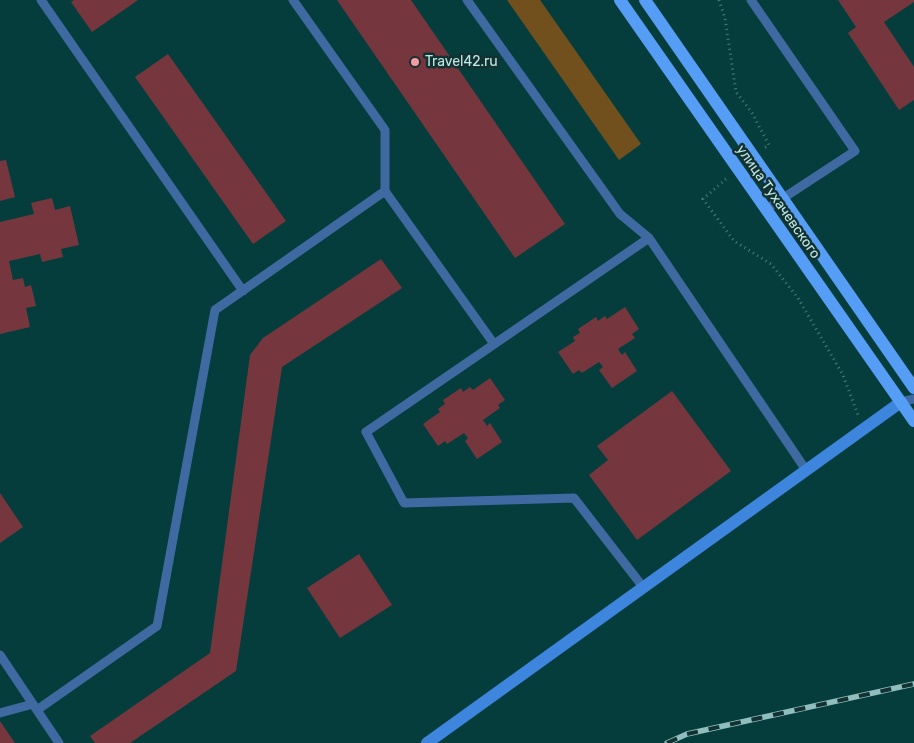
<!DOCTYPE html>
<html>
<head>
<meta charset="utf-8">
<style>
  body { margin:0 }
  canvas { display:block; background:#053d3d }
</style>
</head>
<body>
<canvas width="914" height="743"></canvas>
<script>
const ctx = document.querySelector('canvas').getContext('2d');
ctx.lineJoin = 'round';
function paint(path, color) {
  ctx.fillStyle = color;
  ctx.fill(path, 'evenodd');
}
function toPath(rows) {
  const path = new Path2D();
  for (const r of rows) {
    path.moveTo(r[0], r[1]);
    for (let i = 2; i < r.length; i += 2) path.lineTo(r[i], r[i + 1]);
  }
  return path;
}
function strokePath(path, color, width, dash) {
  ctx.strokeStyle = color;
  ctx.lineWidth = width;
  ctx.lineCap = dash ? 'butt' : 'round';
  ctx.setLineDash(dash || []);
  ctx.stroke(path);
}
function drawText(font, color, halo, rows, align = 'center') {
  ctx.font = font + ' Rubik,sans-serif';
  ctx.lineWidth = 5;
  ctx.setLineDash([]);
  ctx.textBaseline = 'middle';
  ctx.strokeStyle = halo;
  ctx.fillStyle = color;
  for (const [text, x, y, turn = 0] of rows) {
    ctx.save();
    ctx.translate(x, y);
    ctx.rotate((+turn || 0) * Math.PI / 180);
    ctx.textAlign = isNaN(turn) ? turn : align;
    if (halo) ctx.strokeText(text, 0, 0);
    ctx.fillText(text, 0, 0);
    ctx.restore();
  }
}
const green = toPath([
  [507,0,540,0,641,144,619,160]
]);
const building = toPath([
  [74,0,138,0,92,32,71,2],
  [337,0,411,0,565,224,515,258],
  [838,0,914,0,914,2,884,22,914,67,914,100,899,110,848,33,856,27],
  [168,54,286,221,253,244,135,77],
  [6,160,15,197,0,201,0,161],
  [52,198,55,210,70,206,79,245,61,249,63,257,42,262,40,254,9,261,13,280,23,278,25,287,31,285,36,306,26,308,30,327,0,334,0,222,34,214,31,203],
  [381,259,402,288,282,367,236,671,130,743,95,743,90,736,210,653,250,355,263,338],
  [625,307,639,329,632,334,635,338,618,349,622,355,625,352,637,371,612,388,599,370,603,367,599,362,582,373,579,370,573,374,558,352,575,341,573,337,580,333,578,329,596,317,598,321,605,316,607,319],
  [490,378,505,400,498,405,500,408,483,420,487,426,490,423,502,442,477,459,465,441,468,438,464,433,447,444,445,441,438,446,423,424,440,412,438,409,445,404,443,400,461,388,463,392,470,387,473,390],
  [672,391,731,471,637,540,589,475,608,460,597,446],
  [0,493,23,527,0,543],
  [359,554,392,605,340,638,307,588],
  [0,721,15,743,0,743]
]);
const path = toPath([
  [719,0,725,18,736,92,752,113,769,145,764,148],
  [726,179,703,199,734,241,771,264,798,298,843,375,858,415]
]);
const lane = toPath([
  [41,0,243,291],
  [467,0,620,214,649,238],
  [751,0,855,151,765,210],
  [385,191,494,344],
  [901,402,914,399],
  [643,587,574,498,404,503,366,432,649,238,806,470],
  [0,655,59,743],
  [37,710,157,626,215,310,385,191,385,130,293,0],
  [0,713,33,704]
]);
const secondary = toPath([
  [427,743,901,402]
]);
const primary = toPath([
  [620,0,914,421],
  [645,0,914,388]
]);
const rail = toPath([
  [667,743,687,734,914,684]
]);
const markers = [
  [415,62,5,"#f49aa2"]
];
const poiNames = [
  ["Travel42.ru",425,62]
];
const streetNames = [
  ["улица Тухачевского",778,202,55]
];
paint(green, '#72501d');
paint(building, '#75363d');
strokePath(path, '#497d7c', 3, [1, 4]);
strokePath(lane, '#3f6aa1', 9);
strokePath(secondary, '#3e86dd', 12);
strokePath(primary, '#559df5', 12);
strokePath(rail, '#8fbebd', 5.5);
strokePath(rail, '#133130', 4, [11]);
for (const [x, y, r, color] of markers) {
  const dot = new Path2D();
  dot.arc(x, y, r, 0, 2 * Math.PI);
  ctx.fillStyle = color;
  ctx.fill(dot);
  strokePath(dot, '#133130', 2);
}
drawText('14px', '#bde8e7', '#133130', poiNames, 'left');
drawText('14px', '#bde8e7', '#133130', streetNames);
</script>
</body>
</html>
